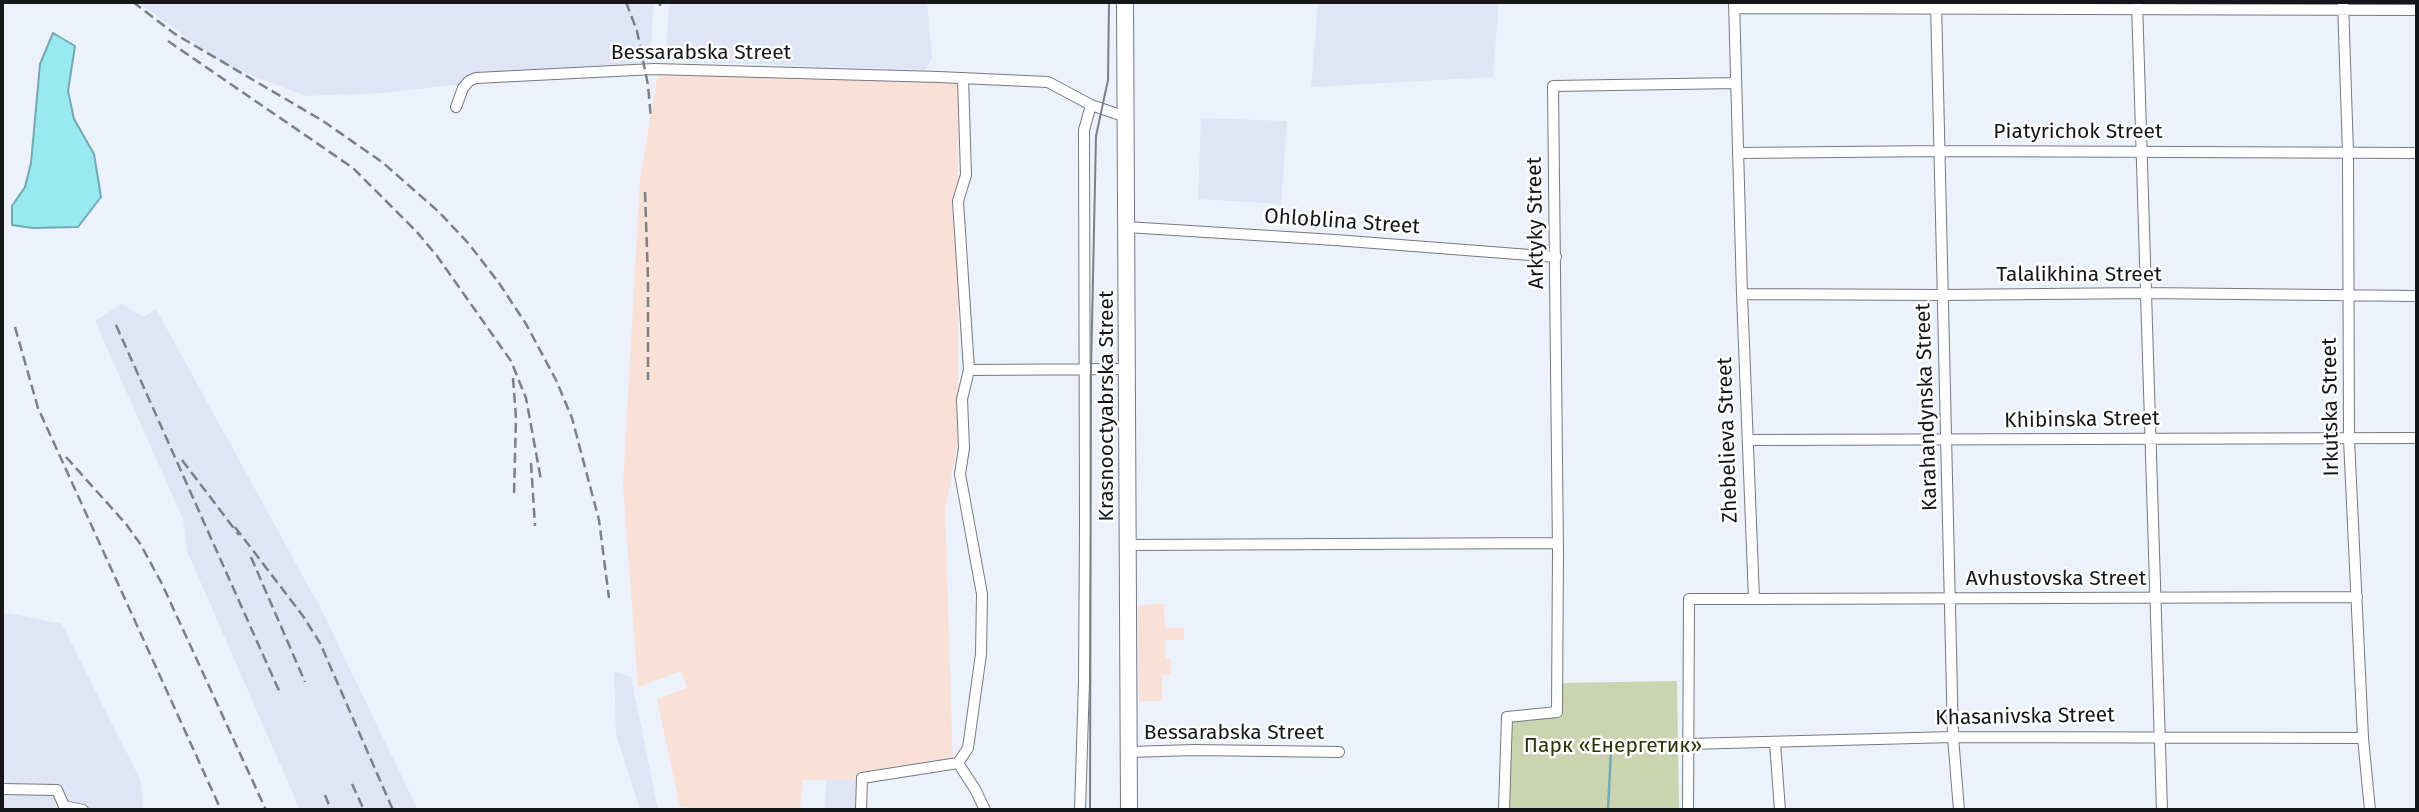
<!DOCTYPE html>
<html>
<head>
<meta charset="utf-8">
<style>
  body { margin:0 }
  #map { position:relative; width:2419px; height:812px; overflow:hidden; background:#edf1fb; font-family:"Fira Sans",sans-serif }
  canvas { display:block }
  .frame { position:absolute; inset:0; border:4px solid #151619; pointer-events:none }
</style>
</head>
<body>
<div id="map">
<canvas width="2419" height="812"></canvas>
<div class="frame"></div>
</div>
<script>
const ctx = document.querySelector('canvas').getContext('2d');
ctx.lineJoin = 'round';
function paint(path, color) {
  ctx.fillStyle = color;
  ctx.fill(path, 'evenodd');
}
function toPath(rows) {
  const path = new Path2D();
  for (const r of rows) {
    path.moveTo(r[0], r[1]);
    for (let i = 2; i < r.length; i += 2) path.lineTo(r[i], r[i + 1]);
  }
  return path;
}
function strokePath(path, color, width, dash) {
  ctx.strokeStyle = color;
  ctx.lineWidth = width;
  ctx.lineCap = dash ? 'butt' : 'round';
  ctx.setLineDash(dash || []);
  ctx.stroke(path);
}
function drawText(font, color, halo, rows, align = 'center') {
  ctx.font = font + ' "Fira Sans",sans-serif';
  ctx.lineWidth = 5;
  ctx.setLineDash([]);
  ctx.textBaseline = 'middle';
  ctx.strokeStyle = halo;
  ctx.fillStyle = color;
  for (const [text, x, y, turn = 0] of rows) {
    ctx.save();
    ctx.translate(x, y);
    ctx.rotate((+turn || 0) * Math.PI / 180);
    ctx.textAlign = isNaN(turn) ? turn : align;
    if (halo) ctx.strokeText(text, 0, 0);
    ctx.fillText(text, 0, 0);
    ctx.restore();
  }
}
const commercial = toPath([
  [658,73,958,82,958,442,945,511,953,766,869,780,803,780,800,810,705,810,680,807,657,699,687,688,681,671,638,687,623,486,640,180],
  [1164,604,1165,628,1184,628,1184,640,1165,640,1165,659,1171,659,1171,675,1162,675,1162,701,1139,701,1138,605]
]);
const built = toPath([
  [137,2,654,2,650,62,383,93,306,96,227,66],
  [669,2,927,2,932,58,925,70,665,61],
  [1318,2,1499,2,1493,77,1311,87],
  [1201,118,1287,121,1281,204,1198,199],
  [121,304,144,317,156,309,321,609,418,810,300,810,187,551,183,519,95,321],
  [2,612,62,624,141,781,143,810,2,810],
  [614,672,631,677,658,810,640,810,616,734],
  [827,780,857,780,856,810,824,810]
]);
const green = toPath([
  [1677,681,1679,810,1506,810,1509,719,1559,714,1560,683]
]);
const water = toPath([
  [53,33,75,46,68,91,74,119,94,154,101,197,78,227,33,228,12,225,12,206,25,187,31,163,40,64,53,33]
]);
const stream = toPath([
  [1608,810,1611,750]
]);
const street = toPath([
  [1936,2,1953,737,1959,810],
  [2137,2,2162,810],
  [2343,2,2348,153,2349,439,2363,738,2370,810],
  [1734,8,2417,10],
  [963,78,966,175,958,201,969,370],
  [456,107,463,88,469,81,476,78,654,69,939,77,1048,82,1091,105,1126,117],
  [1738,153,1939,151,2417,153],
  [1126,227,1335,240,1556,257],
  [1742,294,1943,295,2146,293,2417,296],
  [1748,440,2417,438],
  [1129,545,1558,543],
  [1754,599,2357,597],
  [1775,743,1780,810],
  [1688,744,1953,737,2363,738],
  [1129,752,1195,750,1339,752],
  [2,789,57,790,64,806,83,810],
  [861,810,862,778,958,763],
  [985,810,975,789,958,763,968,748,981,654,982,594,960,474,964,448,962,399,969,370,1127,369],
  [1080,810,1084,682,1085,524,1084,130,1091,105],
  [1504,810,1507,717,1557,712,1558,552,1553,86,1736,83],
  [1688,810,1689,599,1754,599,1742,294,1734,2]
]);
const secondary = toPath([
  [1125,2,1129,810]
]);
const tram = toPath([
  [1090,810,1091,371,1096,136,1108,80,1109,2]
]);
const rail = toPath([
  [133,2,175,34,323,121,382,162,439,212,469,244,499,283,526,324,556,380,572,418,599,520,609,598],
  [626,2,637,31,648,85,651,119],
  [660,2,660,6],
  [168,41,353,168,416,231,437,256,511,361,526,398,541,480],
  [645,192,648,278,648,380],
  [116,325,280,693],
  [15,327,38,408,221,810],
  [513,378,516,418,514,494],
  [66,457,126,524,141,545,162,584,266,810],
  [182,460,239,535],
  [531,463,535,526],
  [235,527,303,616,320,643,393,810],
  [251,557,305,682],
  [352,784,364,810],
  [325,795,331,810]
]);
const streetNames = [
  ["Bessarabska Street",701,53],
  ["Piatyrichok Street",2078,132],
  ["Ohloblina Street",1342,222,4],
  ["Arktyky Street",1536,223,-91],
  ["Talalikhina Street",2079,275],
  ["Krasnooctyabrska Street",1107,406,-90],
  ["Karahandynska Street",1927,407,-92],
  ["Irkutska Street",2331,407,-91],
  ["Khibinska Street",2082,420,-1],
  ["Zhebelieva Street",1728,440,-92],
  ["Avhustovska Street",2056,579],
  ["Khasanivska Street",2025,717,-1],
  ["Bessarabska Street",1234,733]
];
const parkNames = [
  ["Парк «Енергетик»",1613,746]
];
paint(commercial, '#fae1d8');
paint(built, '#dfe5f5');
paint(green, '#cbd3b0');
paint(water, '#98e9f0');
strokePath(water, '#71aab0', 2);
strokePath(stream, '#71aab0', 2.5);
strokePath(street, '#767982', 12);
strokePath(secondary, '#767982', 18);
strokePath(street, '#fff', 10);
strokePath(secondary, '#fff', 16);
strokePath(tram, '#7c7f85', 2);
strokePath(rail, '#7c7f85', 2.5, [10, 5]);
drawText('21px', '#151619', '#fefefe', streetNames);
drawText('21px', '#2c3305', '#fefefe', parkNames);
</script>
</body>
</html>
